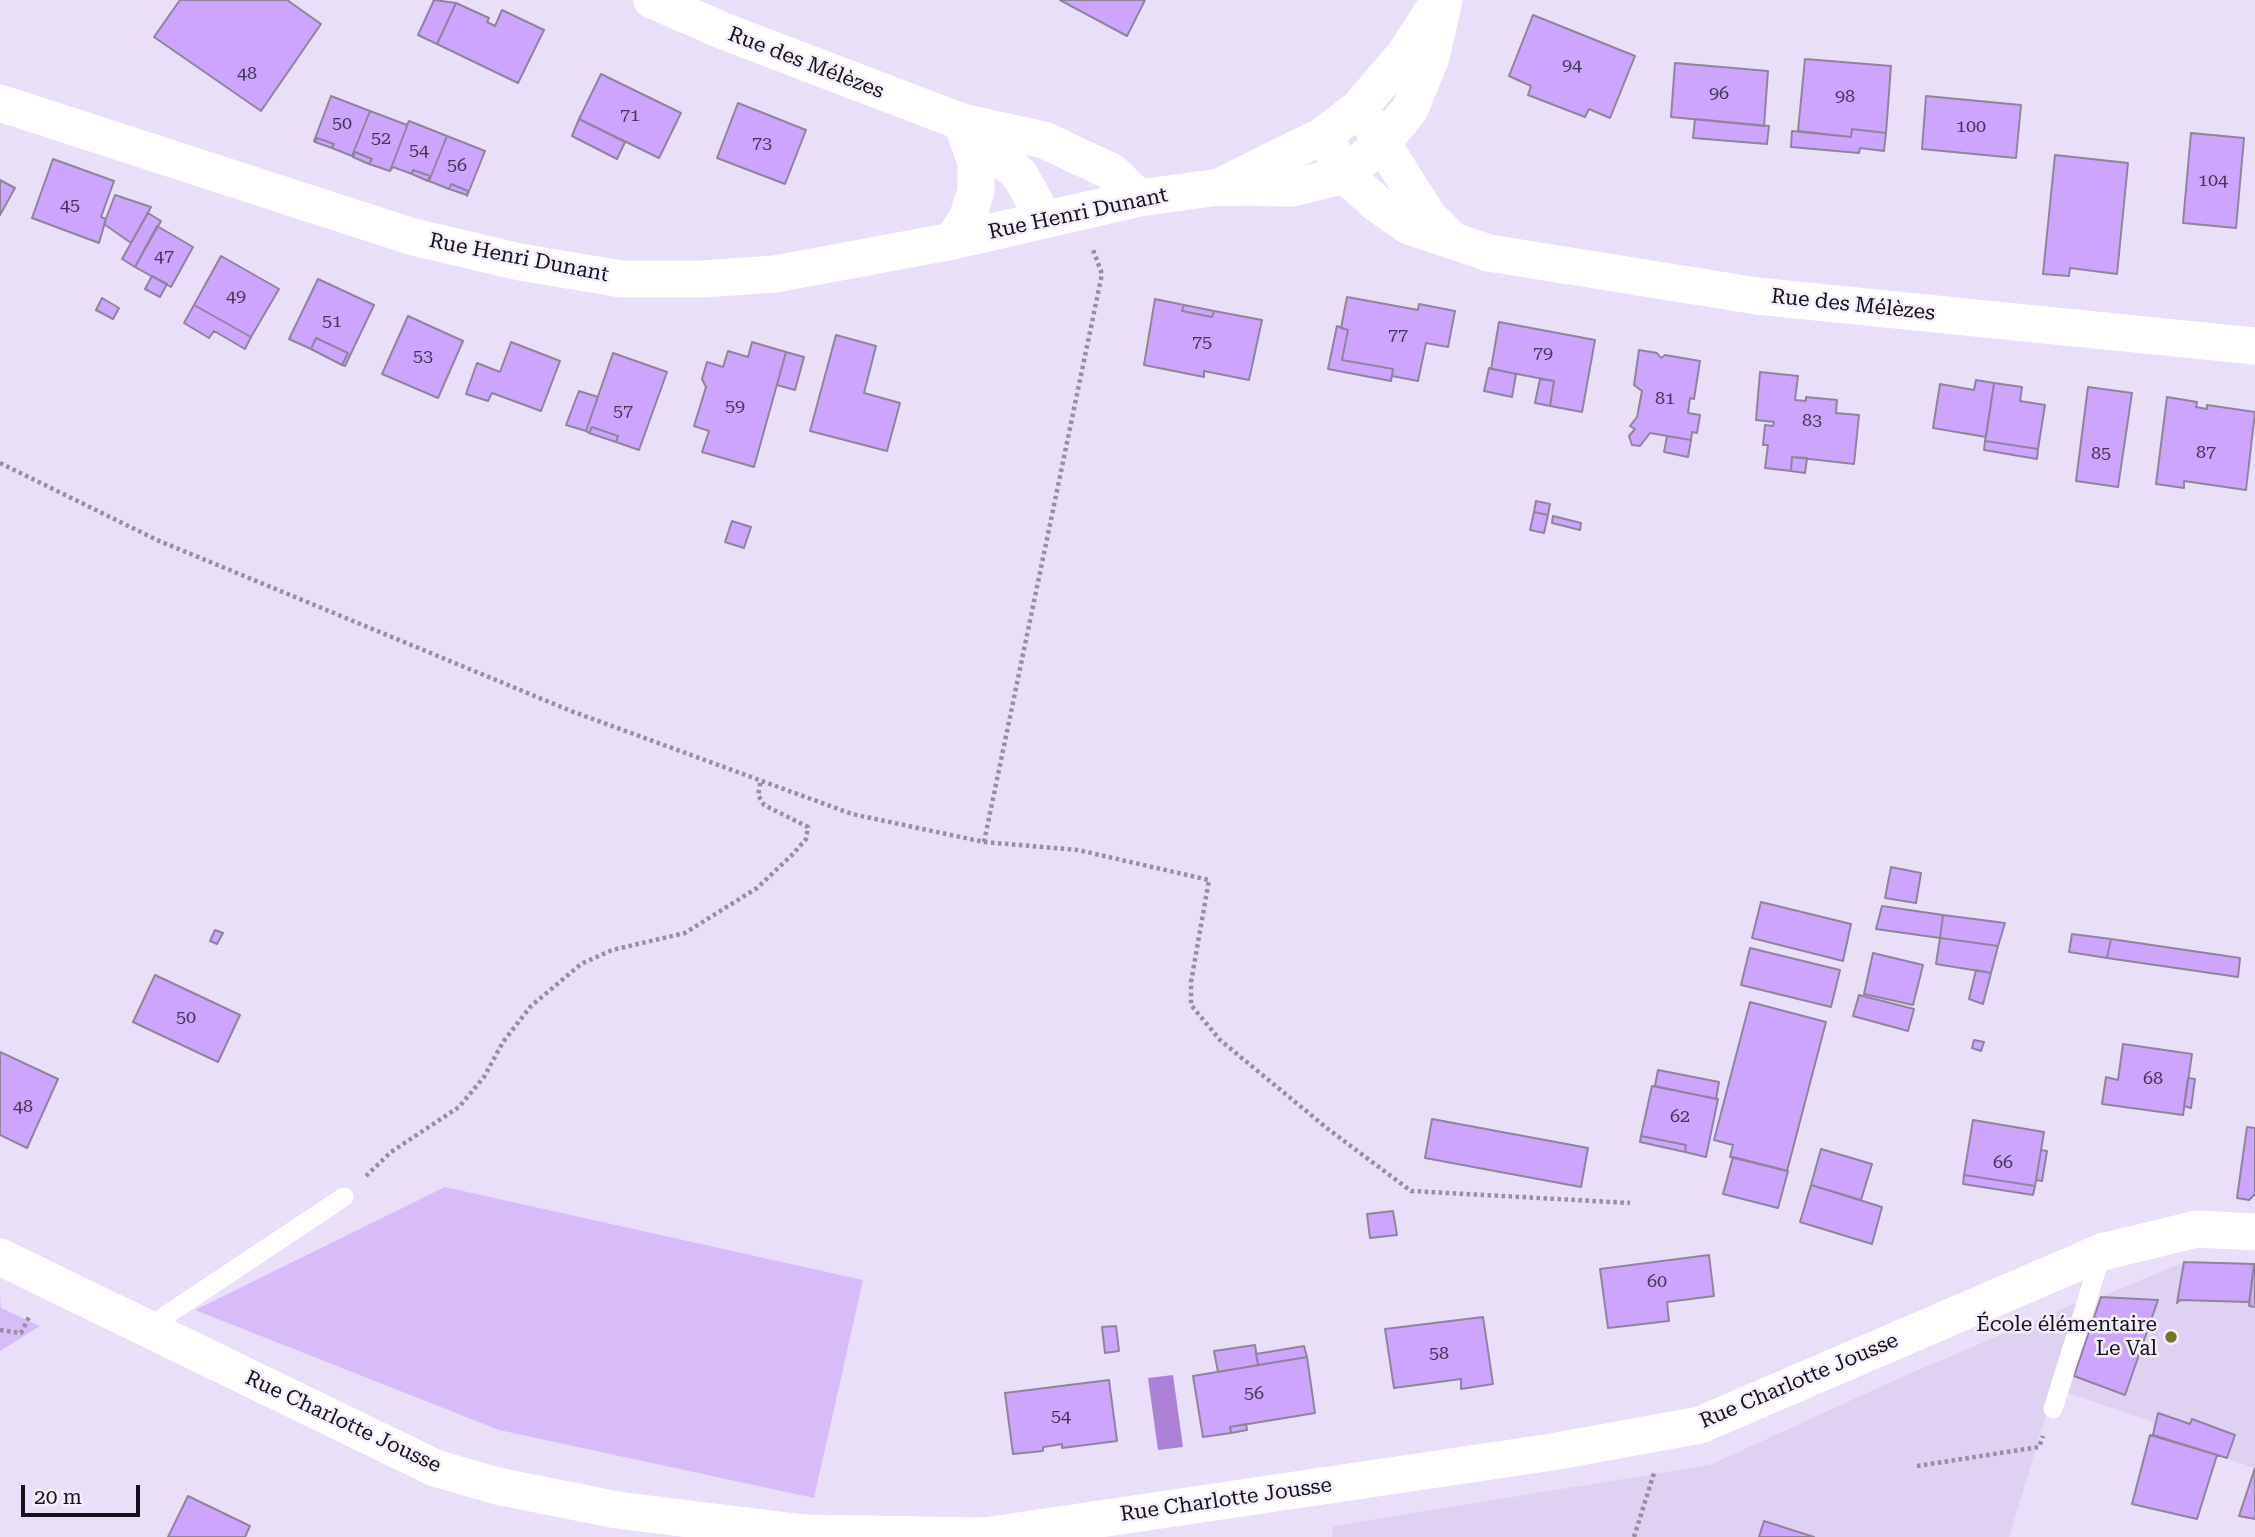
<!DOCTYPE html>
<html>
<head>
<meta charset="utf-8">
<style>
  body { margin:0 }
  #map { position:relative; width:2255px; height:1537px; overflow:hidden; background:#eadff9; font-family:"Roboto Serif",serif }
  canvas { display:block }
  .scale { position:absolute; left:21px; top:1485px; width:119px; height:32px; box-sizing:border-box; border:4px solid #15111a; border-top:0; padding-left:9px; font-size:21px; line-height:24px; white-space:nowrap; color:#15111a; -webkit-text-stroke:5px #f5effe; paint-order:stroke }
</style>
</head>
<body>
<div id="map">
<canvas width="2255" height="1537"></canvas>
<div class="scale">20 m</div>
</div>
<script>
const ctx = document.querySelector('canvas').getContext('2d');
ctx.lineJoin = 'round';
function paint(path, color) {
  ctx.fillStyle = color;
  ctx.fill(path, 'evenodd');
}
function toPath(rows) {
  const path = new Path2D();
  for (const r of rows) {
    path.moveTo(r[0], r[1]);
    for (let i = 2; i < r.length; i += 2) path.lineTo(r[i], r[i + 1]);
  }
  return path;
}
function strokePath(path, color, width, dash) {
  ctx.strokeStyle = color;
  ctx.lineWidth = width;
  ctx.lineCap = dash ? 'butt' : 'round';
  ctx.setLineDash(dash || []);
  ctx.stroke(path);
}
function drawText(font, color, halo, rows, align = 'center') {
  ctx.font = font + ' "Roboto Serif",serif';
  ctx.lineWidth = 5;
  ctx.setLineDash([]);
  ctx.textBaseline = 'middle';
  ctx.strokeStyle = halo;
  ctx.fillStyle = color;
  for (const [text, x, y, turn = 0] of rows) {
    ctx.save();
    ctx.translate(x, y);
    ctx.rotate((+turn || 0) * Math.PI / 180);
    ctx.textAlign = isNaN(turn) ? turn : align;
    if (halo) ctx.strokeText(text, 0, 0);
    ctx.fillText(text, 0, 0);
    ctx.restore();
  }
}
const built = toPath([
  [2184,1262,2255,1264,2255,1468,2153,1435,2153,1422,2068,1393,2101,1297],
  [2081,1301,2009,1537,1332,1537,1333,1526,1710,1465,1904,1376]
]);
const green = toPath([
  [445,1187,863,1280,814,1498,499,1430,195,1310],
  [0,1293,1,1308,40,1326,0,1351]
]);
const water = toPath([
  [1173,1375,1183,1447,1158,1450,1148,1378]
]);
const building = toPath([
  [180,0,287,0,321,24,261,111,154,37,180,0],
  [434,0,456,3,437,44,418,35,434,0],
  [1060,0,1145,0,1127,36,1060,0],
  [456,3,489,18,487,22,495,26,502,10,544,30,518,83,437,44,456,3],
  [1533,15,1635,56,1610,118,1589,109,1585,117,1528,95,1531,86,1509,76,1533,15],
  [1805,59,1891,66,1886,133,1852,129,1851,137,1798,131,1805,59],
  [1675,63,1768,71,1764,126,1671,117,1675,63],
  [601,74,681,113,659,158,579,119,601,74],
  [331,96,370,111,352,156,332,148,334,144,317,138,314,141,331,96],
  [1926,96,2021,105,2016,158,1922,149,1926,96],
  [738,103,806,130,785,184,717,158,738,103],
  [370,111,407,125,409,121,390,171,369,164,372,159,355,152,352,156,370,111],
  [579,119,625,142,617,159,572,136,579,119],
  [1695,119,1769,126,1767,144,1693,138,1695,119],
  [409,121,447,136,429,181,430,176,413,170,412,174,393,167,390,171,409,121],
  [1852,129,1886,133,1884,151,1860,148,1859,153,1791,147,1792,131,1851,137,1852,129],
  [2191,133,2244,138,2236,228,2183,223,2191,133],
  [447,136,485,151,467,196,468,191,451,184,449,189,429,181,447,136],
  [317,138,334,144,332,148,315,142,317,138],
  [355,152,372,159,369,164,353,157,355,152],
  [2055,155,2128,163,2117,274,2070,268,2069,276,2043,274,2055,155],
  [53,159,114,181,101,217,106,219,99,243,32,218,53,159],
  [413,170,430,176,428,181,412,174,413,170],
  [0,180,15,188,0,215,0,180],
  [451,184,468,191,467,195,449,189,451,184],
  [115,195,151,207,131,243,104,224,115,195],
  [148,213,161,221,135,267,122,259,148,213],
  [157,226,193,247,171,287,135,267,157,226],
  [221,256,279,289,251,337,194,305,221,256],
  [152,276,167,284,160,297,145,289,152,276],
  [318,279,374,305,345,366,342,365,348,353,316,338,311,349,289,339,318,279],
  [1347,297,1418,310,1419,304,1455,311,1448,347,1426,343,1418,381,1392,376,1393,369,1342,360,1348,330,1341,328,1347,297],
  [102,298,119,308,113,319,96,310,102,298],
  [1155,299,1184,305,1182,311,1212,317,1214,311,1262,320,1249,380,1204,371,1204,377,1144,365,1155,299],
  [194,305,251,337,245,349,214,331,209,338,184,323,194,305],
  [1184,305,1214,311,1212,317,1182,311,1184,305],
  [408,316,463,341,438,398,382,374,408,316],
  [1499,322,1595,340,1582,412,1550,406,1554,381,1491,369,1499,322],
  [1337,326,1348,330,1342,360,1393,369,1391,381,1328,369,1337,326],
  [836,335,876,346,864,393,900,403,887,451,810,431,836,335],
  [316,338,348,353,342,365,311,349,316,338],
  [511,342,560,361,541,411,492,393,488,401,466,394,477,363,500,372,511,342],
  [752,342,786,352,754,467,702,452,709,431,694,426,706,387,702,379,707,362,723,367,728,351,748,357,752,342],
  [1639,350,1657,353,1661,358,1665,355,1700,361,1694,399,1690,398,1688,413,1700,415,1697,433,1692,432,1691,440,1650,433,1640,446,1632,445,1629,436,1635,429,1630,426,1637,417,1642,391,1634,385,1639,350],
  [786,352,804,357,795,390,777,385,786,352],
  [613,353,667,372,639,450,616,442,618,436,592,427,589,433,586,431,613,353],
  [1489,368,1516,374,1512,397,1484,391,1489,368],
  [1760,372,1798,376,1795,400,1806,401,1806,397,1837,400,1836,413,1859,415,1854,464,1792,457,1791,471,1765,468,1768,445,1763,445,1765,425,1773,426,1774,422,1756,420,1760,372],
  [1540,379,1554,381,1550,406,1535,403,1540,379],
  [1976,380,1994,383,1986,437,1933,428,1940,384,1974,390,1976,380],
  [1994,383,2022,387,2020,401,2045,405,2038,449,1985,441,1994,383],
  [2088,387,2132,393,2118,487,2076,481,2088,387],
  [579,391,598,397,586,431,566,425,579,391],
  [2167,397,2197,402,2196,407,2207,409,2207,405,2255,412,2246,490,2184,481,2184,488,2156,484,2167,397],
  [592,427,618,436,616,442,589,433,592,427],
  [1667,436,1691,440,1688,457,1664,452,1667,436],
  [1985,441,2038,449,2037,459,1984,450,1985,441],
  [1792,457,1807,458,1805,473,1791,471,1792,457],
  [1536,501,1550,504,1548,515,1534,512,1536,501],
  [1534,512,1548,515,1544,533,1530,530,1534,512],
  [1553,516,1581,523,1580,530,1552,523,1553,516],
  [732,521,751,527,744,548,725,542,732,521],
  [1891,867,1921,873,1916,903,1885,898,1891,867],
  [1761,902,1851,924,1843,961,1752,938,1761,902],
  [1882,906,1943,915,1940,938,1876,929,1882,906],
  [1943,915,2005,923,1998,946,1940,938,1943,915],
  [215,930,223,933,217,944,210,941,215,930],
  [2072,934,2111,939,2107,958,2069,952,2072,934],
  [1940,938,1998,946,1991,973,1936,964,1940,938],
  [2111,939,2240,958,2238,977,2107,958,2111,939],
  [1750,948,1840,970,1831,1007,1741,985,1750,948],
  [1873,953,1923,965,1913,1005,1864,994,1873,953],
  [1976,970,1991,973,1983,1004,1969,999,1976,970],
  [155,975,240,1015,218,1062,133,1022,155,975],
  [1859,995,1914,1009,1908,1031,1853,1016,1859,995],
  [1750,1002,1826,1022,1787,1171,1730,1157,1733,1145,1714,1140,1750,1002],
  [1974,1040,1984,1042,1981,1051,1972,1048,1974,1040],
  [2123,1044,2192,1054,2183,1115,2102,1104,2106,1077,2118,1080,2123,1044],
  [0,1052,58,1079,27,1148,0,1135,0,1052],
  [1658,1070,1719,1082,1716,1099,1655,1086,1658,1070],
  [2188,1078,2195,1079,2191,1108,2184,1106,2188,1078],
  [1652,1086,1718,1099,1706,1157,1685,1152,1686,1145,1641,1136,1652,1086],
  [1432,1119,1588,1148,1581,1187,1425,1158,1432,1119],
  [1973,1120,2044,1132,2035,1186,1964,1175,1973,1120],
  [2247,1127,2255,1128,2255,1194,2249,1200,2237,1198,2247,1127],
  [1641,1136,1686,1145,1685,1152,1640,1142,1641,1136],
  [1821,1149,1872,1164,1861,1200,1811,1185,1821,1149],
  [2041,1150,2047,1151,2042,1181,2036,1180,2041,1150],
  [1733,1157,1788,1171,1778,1208,1723,1194,1733,1157],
  [1964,1175,2035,1186,2033,1195,1963,1184,1964,1175],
  [1811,1185,1882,1207,1872,1244,1800,1222,1811,1185],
  [1393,1211,1397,1235,1370,1238,1367,1214,1393,1211],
  [1709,1255,1714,1296,1667,1302,1669,1321,1608,1328,1600,1269,1709,1255],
  [2184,1262,2254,1264,2249,1302,2180,1300,2177,1303,2184,1262],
  [2254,1264,2255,1264,2255,1307,2249,1306,2254,1264],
  [2101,1297,2158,1300,2125,1395,2074,1376,2101,1297],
  [1483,1317,1493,1384,1461,1389,1461,1379,1394,1388,1385,1329,1483,1317],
  [1116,1326,1119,1351,1105,1353,1102,1327,1116,1326],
  [1255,1345,1258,1365,1218,1372,1214,1351,1255,1345],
  [1304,1346,1307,1357,1258,1365,1256,1354,1304,1346],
  [1307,1357,1315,1413,1230,1427,1231,1433,1203,1437,1193,1376,1307,1357],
  [1109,1380,1117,1441,1062,1448,1062,1444,1050,1446,1043,1447,1043,1451,1013,1454,1005,1393,1109,1380],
  [2158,1413,2190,1424,2192,1419,2235,1435,2227,1458,2153,1435,2158,1413],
  [1246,1424,1247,1430,1231,1433,1230,1427,1246,1424],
  [2150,1435,2217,1455,2197,1519,2132,1504,2150,1435],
  [2255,1468,2255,1519,2239,1516,2255,1468],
  [188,1496,250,1526,245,1537,168,1537,188,1496],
  [1764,1521,1814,1537,1759,1537,1764,1521]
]);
const path = toPath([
  [0,463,157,540,571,711,852,814,984,842,1078,850,1209,880,1191,982,1191,1005,1220,1040,1328,1129,1411,1191,1630,1203],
  [984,842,1102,274,1092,247],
  [366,1176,391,1152,459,1107,484,1077,503,1042,531,1006,581,964,612,950,685,933,757,888,793,854,806,839,808,827,764,805,758,795,761,780],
  [0,1330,21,1333,30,1315],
  [1917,1466,2039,1447,2043,1436],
  [1634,1537,1654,1473]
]);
const lane = toPath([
  [147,1328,344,1197],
  [2053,1409,2102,1252]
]);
const street = toPath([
  [652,0,726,32,962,122,1044,140,1112,172,1139,198],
  [0,103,413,237,520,262,621,279,703,279,775,274,953,241,1139,198,1219,187,1292,188,1345,175,1383,142,1410,109,1431,57,1444,0],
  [1369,122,1428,216,1452,240],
  [963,123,1020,175,1044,219],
  [1324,135,1345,175,1376,203,1409,226,1489,253,1757,296,2255,346],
  [1223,185,1324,135,1359,108,1404,55,1432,12],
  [953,241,968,216,976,191,976,162,962,123],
  [0,1257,435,1468,497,1486,617,1510,804,1533,985,1536,1552,1452,1700,1425,2102,1252,2197,1229,2255,1232]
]);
const markers = [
  [2171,1337,7,"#6d7926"]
];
const numberNames = [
  ["94",1572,66],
  ["48",247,74],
  ["96",1719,94],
  ["98",1845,97],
  ["71",630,116],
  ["50",342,124],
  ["100",1971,127],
  ["52",381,139],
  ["73",762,144],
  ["54",419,151],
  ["56",457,166],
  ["104",2213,181],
  ["45",70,206],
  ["47",164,257],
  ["49",236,297],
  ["51",332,322],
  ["77",1398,336],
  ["75",1202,343],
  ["79",1543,354],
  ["53",423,357],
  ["81",1665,399],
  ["59",735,407],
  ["57",623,412],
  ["83",1812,421],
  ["87",2206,453],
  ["85",2101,454],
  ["50",186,1018],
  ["68",2153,1079],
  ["48",23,1107],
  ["62",1680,1117],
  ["66",2003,1163],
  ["60",1657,1282],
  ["58",1439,1354],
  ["56",1254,1394],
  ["54",1061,1417]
];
const streetNames = [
  ["Rue des Mélèzes",806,63,21],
  ["Rue Henri Dunant",1078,214,-12],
  ["Rue Henri Dunant",519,258,11],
  ["Rue des Mélèzes",1853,305,6],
  ["Rue Charlotte Jousse",1799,1381,-23],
  ["Rue Charlotte Jousse",343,1422,25],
  ["Rue Charlotte Jousse",1226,1500,-8]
];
const poiNames = [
  ["École élémentaire",2157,1325],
  ["Le Val",2157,1349]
];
paint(built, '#dfd1f2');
paint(green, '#d7bcf9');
paint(water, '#ab82d8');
paint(building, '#cea5fe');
strokePath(building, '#8f849c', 2);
strokePath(path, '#968ea1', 4.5, [3.5, 3.5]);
strokePath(lane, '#fff', 19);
strokePath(street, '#fff', 37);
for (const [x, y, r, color] of markers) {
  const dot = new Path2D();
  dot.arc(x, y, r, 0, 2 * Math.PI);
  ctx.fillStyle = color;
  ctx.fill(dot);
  strokePath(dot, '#f5effe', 2.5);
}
drawText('18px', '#433653', null, numberNames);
drawText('21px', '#15111a', '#f5effe', streetNames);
drawText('21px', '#15111a', '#f5effe', poiNames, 'right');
</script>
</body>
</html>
